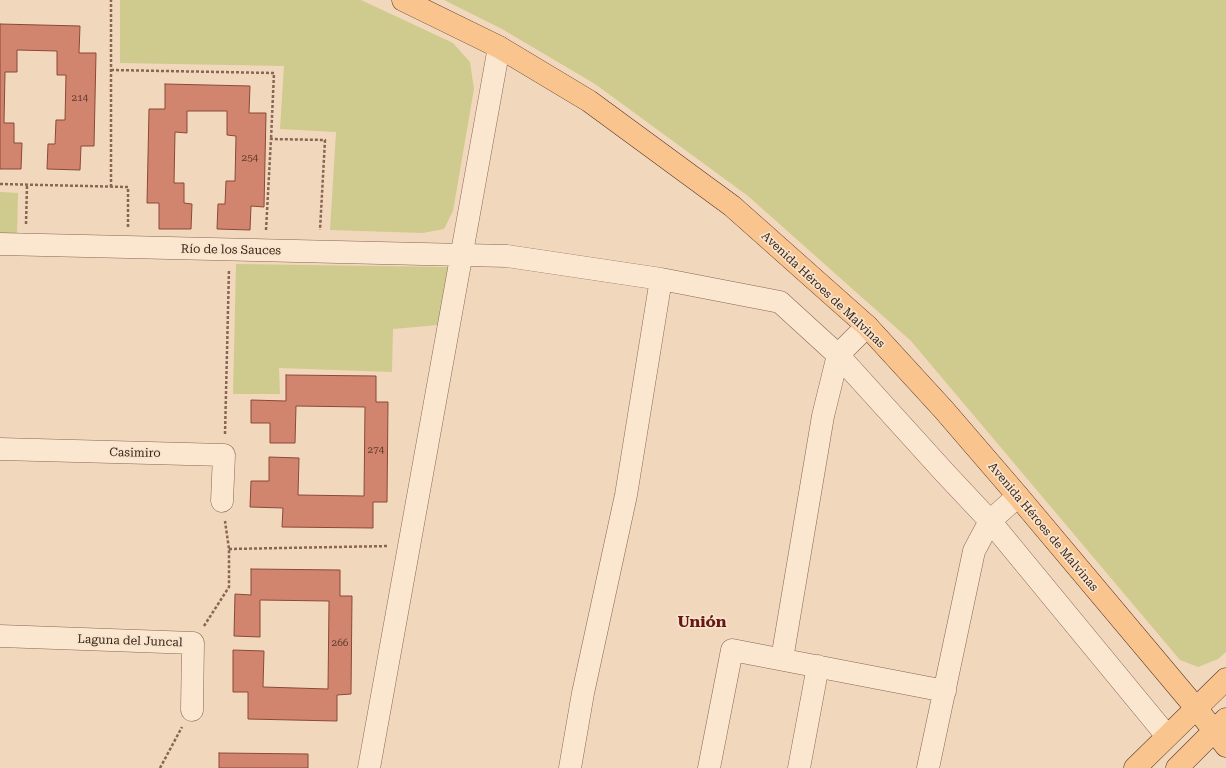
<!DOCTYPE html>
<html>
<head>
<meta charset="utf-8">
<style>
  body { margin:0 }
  canvas { display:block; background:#f1d7bb }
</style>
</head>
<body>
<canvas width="1226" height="768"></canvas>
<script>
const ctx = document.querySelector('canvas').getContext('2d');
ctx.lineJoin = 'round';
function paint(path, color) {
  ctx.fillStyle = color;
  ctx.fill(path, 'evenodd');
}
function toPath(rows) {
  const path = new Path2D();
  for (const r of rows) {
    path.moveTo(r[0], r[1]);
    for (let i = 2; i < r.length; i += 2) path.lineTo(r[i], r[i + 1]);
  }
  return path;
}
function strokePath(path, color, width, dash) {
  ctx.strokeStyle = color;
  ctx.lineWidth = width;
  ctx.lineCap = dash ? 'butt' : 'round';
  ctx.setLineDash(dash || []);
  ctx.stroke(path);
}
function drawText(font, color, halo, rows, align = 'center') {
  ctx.font = font + ' "Roboto Serif",serif';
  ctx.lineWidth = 3.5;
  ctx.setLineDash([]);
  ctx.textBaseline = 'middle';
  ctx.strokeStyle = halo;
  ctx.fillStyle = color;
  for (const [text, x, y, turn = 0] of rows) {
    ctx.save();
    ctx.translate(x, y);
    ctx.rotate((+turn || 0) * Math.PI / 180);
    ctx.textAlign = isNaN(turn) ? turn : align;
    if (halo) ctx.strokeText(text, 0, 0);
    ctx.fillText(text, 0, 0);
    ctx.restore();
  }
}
const green = toPath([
  [120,0,361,0,453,43,470,62,474,89,453,211,444,229,423,233,330,230,336,132,280,129,284,66,120,63],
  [444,0,1226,0,1226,652,1218,659,1198,667,1180,660,911,341,748,196,595,84,502,29],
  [0,192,18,193,17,237,0,237],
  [236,264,448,267,438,325,393,329,392,372,279,368,280,394,233,394]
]);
const building = toPath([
  [0,24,80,26,79,53,96,53,94,146,81,146,80,170,47,169,48,144,55,144,56,120,65,120,66,75,57,75,57,51,17,50,17,72,5,72,4,123,14,123,14,143,22,143,21,169,0,169,0,24],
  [165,84,250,86,249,113,266,113,264,207,251,206,250,230,217,229,218,204,225,204,226,181,235,181,236,136,227,135,227,111,187,111,187,133,175,132,174,183,184,183,184,203,192,204,191,229,159,229,159,203,147,203,149,109,165,109,165,84],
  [286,375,376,376,376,402,388,402,387,502,373,502,373,528,282,527,283,508,250,507,251,481,269,481,269,457,299,458,298,495,364,496,365,407,296,406,295,443,270,443,270,423,251,423,251,400,286,401,286,375],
  [251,569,340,570,340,596,352,596,351,694,337,695,337,721,248,719,248,692,233,692,233,650,264,651,263,687,328,689,329,601,260,600,260,637,234,636,235,594,251,595,251,569],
  [219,753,308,754,308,768,219,768,219,753]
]);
const path = toPath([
  [111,70,274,73,271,139],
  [0,184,128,187,128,227],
  [111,187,111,0],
  [26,224,27,185],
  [266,230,271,139,325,140,320,230],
  [225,434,229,269],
  [229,549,389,546],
  [204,626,229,587,229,549,225,521],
  [160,768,182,727]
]);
const minor = toPath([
  [0,244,507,256,661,279,780,302,838,355,944,472,990,521,1167,736],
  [0,449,224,455,222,501],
  [0,636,193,643,192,710],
  [782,659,823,416,838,355,867,326],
  [369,768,499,47],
  [570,768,583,693,626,495,661,279],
  [709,768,732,650,945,691],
  [799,768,818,666],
  [928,768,974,551,990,521,1018,496]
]);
const major = toPath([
  [403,0,499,47,589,101,732,206,867,326,944,410,1018,496,1196,708,1226,746],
  [1135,768,1226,679],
  [1177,768,1226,719]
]);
const numberNames = [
  ["214",80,98],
  ["254",250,158],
  ["274",376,450],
  ["266",340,643]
];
const streetNames = [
  ["Río de los Sauces",231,250,1],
  ["Avenida Héroes de Malvinas",823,290,43],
  ["Casimiro",135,453,1],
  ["Avenida Héroes de Malvinas",1043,527,50],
  ["Laguna del Juncal",130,641,2]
];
const districtNames = [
  ["Unión",702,622]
];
paint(green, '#cfcb8f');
paint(building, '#d2856e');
strokePath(building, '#8a4938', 1);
strokePath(minor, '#896654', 23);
strokePath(major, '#563629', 23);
strokePath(path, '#896654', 2.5, [3, 2]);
strokePath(minor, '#fbe6cf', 22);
strokePath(major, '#f9c48e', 22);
drawText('10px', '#5e3c2f', null, numberNames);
drawText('12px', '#37231a', '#f8e3cb', streetNames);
drawText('bold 16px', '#671816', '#f8e3cb', districtNames);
</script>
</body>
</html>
